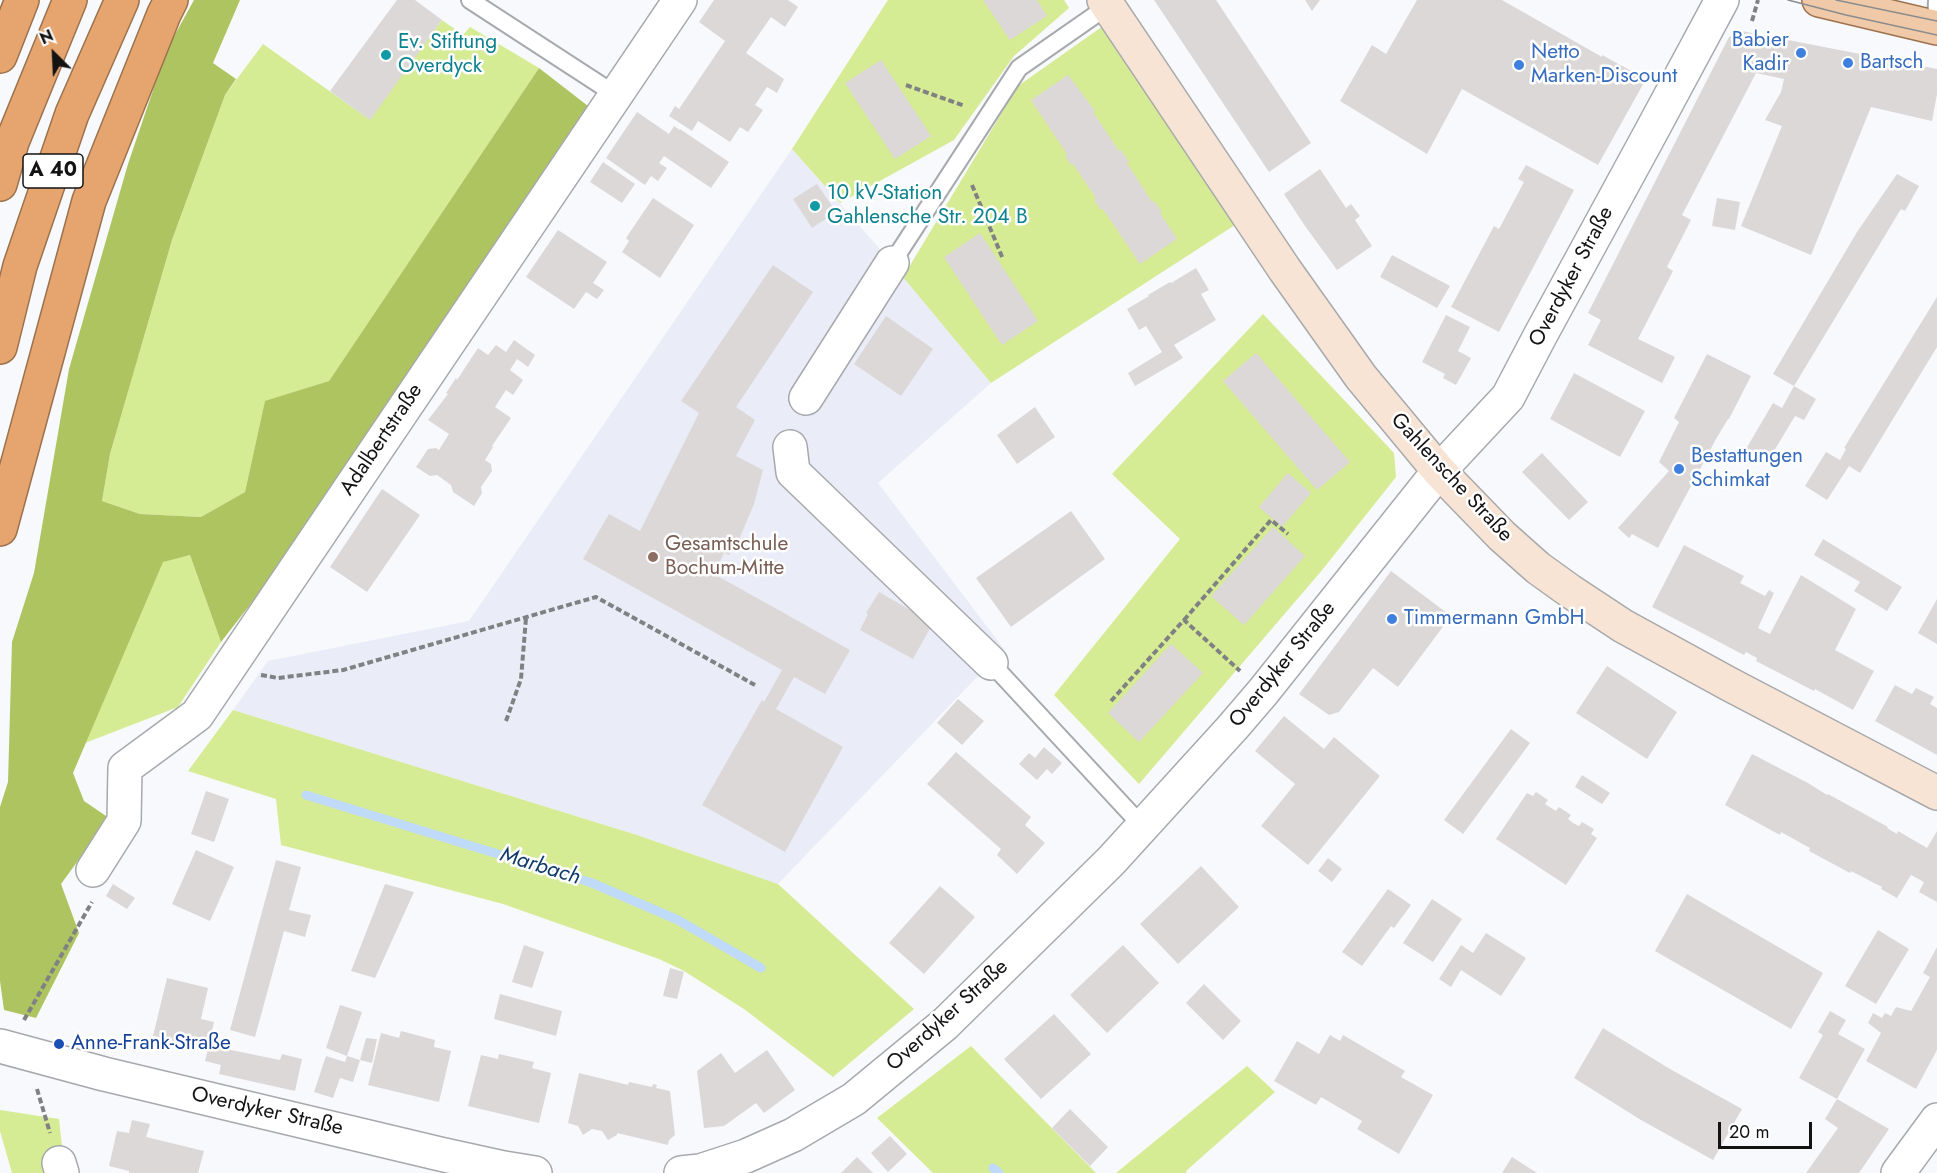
<!DOCTYPE html>
<html>
<head>
<meta charset="utf-8">
<style>
  body { margin:0 }
  #map { position:relative; width:1937px; height:1173px; overflow:hidden; background:#f8f9fc; font-family:Jost,sans-serif }
  canvas { display:block }
  .north { position:absolute; left:24px; top:24px; width:60px; height:60px; -webkit-text-stroke:4px #fff; paint-order:stroke; rotate:336deg; font-size:16px; font-weight:700; line-height:24px; text-align:center; color:#131314 }
  .north::after { content:''; display:block; margin:auto; width:21px; height:27px; background:#131314; clip-path:polygon(50% 0,100% 100%,50% 72%,0 100%) }
  .scale { position:absolute; left:1718px; top:1122px; width:94px; height:27px; box-sizing:border-box; border:3px solid #131314; border-top:0; padding-left:8px; font-size:18px; line-height:21px; white-space:nowrap; color:#131314; -webkit-text-stroke:4px #fff; paint-order:stroke }
</style>
</head>
<body>
<div id="map">
<canvas width="1937" height="1173"></canvas>
<div class="north">N</div>
<div class="scale">20 m</div>
</div>
<script>
const ctx = document.querySelector('canvas').getContext('2d');
ctx.lineJoin = 'round';
function paint(path, color) {
  ctx.fillStyle = color;
  ctx.fill(path, 'evenodd');
}
function toPath(rows) {
  const path = new Path2D();
  for (const r of rows) {
    path.moveTo(r[0], r[1]);
    for (let i = 2; i < r.length; i += 2) path.lineTo(r[i], r[i + 1]);
  }
  return path;
}
function strokePath(path, color, width, dash) {
  ctx.strokeStyle = color;
  ctx.lineWidth = width;
  ctx.lineCap = dash ? 'butt' : 'round';
  ctx.setLineDash(dash || []);
  ctx.stroke(path);
}
function drawText(font, color, halo, rows, align = 'center') {
  ctx.font = font + ' Jost,sans-serif';
  ctx.lineWidth = 5;
  ctx.setLineDash([]);
  ctx.textBaseline = 'middle';
  ctx.strokeStyle = halo;
  ctx.fillStyle = color;
  for (const [text, x, y, turn = 0] of rows) {
    ctx.save();
    ctx.translate(x, y);
    ctx.rotate((+turn || 0) * Math.PI / 180);
    ctx.textAlign = isNaN(turn) ? turn : align;
    if (halo) ctx.strokeText(text, 0, 0);
    ctx.fillText(text, 0, 0);
    ctx.restore();
  }
}
const built = toPath([
  [792,149,892,263,991,383,878,483,1004,649,778,884,637,835,233,710,268,661,469,621]
]);
const green = toPath([
  [888,0,1064,0,1069,8,1014,56,954,140,840,203,792,149],
  [442,20,463,35,470,27,539,68,329,381,265,402,245,492,201,517,140,514,102,501,110,454,172,240,225,95,263,44,369,119],
  [1103,26,1238,223,991,383,903,277,1018,86],
  [1263,314,1394,453,1396,477,1323,569,1139,784,1054,695,1180,539,1112,474],
  [190,555,221,642,178,707,85,743,163,561],
  [233,710,637,835,778,884,914,1009,833,1077,744,1009,684,971,659,959,503,904,281,845,276,799,188,771],
  [971,1046,1096,1173,933,1173,877,1118],
  [1247,1066,1275,1092,1186,1171,1187,1173,1116,1173],
  [0,1110,59,1119,65,1173,12,1173,0,1131]
]);
const forest = toPath([
  [194,0,240,0,213,63,236,79,225,95,172,240,110,454,102,501,140,514,201,517,245,492,265,401,329,381,539,68,588,106,263,588,221,642,190,555,163,562,73,773,84,801,109,818,61,884,79,933,36,1018,4,1010,0,981,0,807,8,782,12,642,34,573,69,369,128,164,167,49]
]);
const stream = toPath([
  [306,795,592,883,678,920,761,968],
  [993,1168,999,1173]
]);
const building = toPath([
  [397,0,415,0,442,20,370,120,330,91],
  [714,0,788,0,798,7,785,27,771,17,746,53,784,79,777,93,767,87,755,105,763,110,748,132,740,127,730,142,698,121,692,131,669,116,675,106,679,109,725,41,699,22],
  [983,0,1037,0,1047,16,1010,40],
  [1154,0,1216,0,1311,143,1269,172],
  [1305,0,1320,0,1312,11],
  [1417,0,1502,0,1602,57,1602,55,1646,79,1598,165,1462,89,1427,154,1340,101,1372,45,1386,54],
  [1742,31,1937,69,1937,94,1932,121,1871,107,1811,255,1741,226,1782,126,1765,120,1781,92,1784,79,1756,73,1682,215,1691,220,1667,267,1673,271,1638,339,1675,357,1662,383,1588,345,1601,320,1588,313,1729,37],
  [881,60,931,136,895,159,845,83],
  [1068,75,1095,111,1093,112,1119,151,1121,150,1129,162,1127,163,1152,202,1154,201,1162,212,1160,213,1177,239,1140,264,1105,212,1103,209,1101,210,1094,200,1096,198,1073,164,1071,165,1065,155,1067,154,1031,100],
  [637,112,669,134,674,126,680,130,680,129,729,162,711,188,664,156,659,163,667,168,658,181,651,176,645,185,606,158],
  [603,162,635,184,622,203,590,182],
  [1526,165,1574,190,1499,332,1451,307,1494,226,1499,229,1524,182,1518,179],
  [1320,169,1346,208,1351,204,1360,216,1355,220,1372,246,1337,270,1305,226,1284,194],
  [1897,174,1919,186,1905,211,1901,209,1794,386,1773,374,1857,232],
  [817,184,836,212,812,228,793,199],
  [653,198,694,225,660,278,622,252,629,241,626,238],
  [1717,198,1740,202,1735,230,1712,226],
  [558,230,607,262,593,283,604,290,597,299,586,292,574,309,526,277],
  [980,233,1038,321,1002,345,944,257],
  [1392,255,1450,286,1437,308,1380,277],
  [773,265,813,292,736,407,755,420,736,456,763,470,754,504,740,537,729,555,724,553,714,574,850,650,825,694,794,677,776,709,843,747,785,852,702,805,762,700,764,702,782,670,583,559,609,514,640,531,699,413,681,401],
  [1196,268,1209,290,1201,294,1216,320,1174,345,1183,358,1135,386,1128,373,1162,352,1146,326,1139,330,1127,309,1149,296,1148,295,1170,282,1171,283],
  [1937,297,1937,347,1860,473,1849,466,1827,500,1805,486,1826,452,1840,460,1846,449,1844,448],
  [1446,315,1470,327,1458,351,1471,358,1456,385,1443,378,1445,374,1422,362],
  [886,316,933,349,901,396,854,364],
  [514,340,535,355,528,367,517,359,510,370,523,380,513,395,506,390,495,407,511,418,492,446,493,447,485,460,491,464,492,471,481,487,482,493,474,506,453,492,451,485,437,475,430,476,416,467,428,449,436,448,439,450,449,434,428,420,448,394,446,393,456,378,457,380,478,348,488,355,496,345,506,352],
  [1256,353,1350,462,1317,490,1223,381],
  [1707,354,1751,376,1729,419,1728,419,1716,439,1658,548,1632,534,1629,538,1618,528,1669,471,1659,462,1679,422,1674,418],
  [1574,373,1645,411,1620,457,1550,419],
  [1794,386,1816,399,1804,420,1795,416,1768,461,1746,449,1773,403,1782,408],
  [1035,407,1055,437,1017,464,997,435],
  [1542,453,1588,502,1569,520,1522,472],
  [1288,473,1311,493,1282,527,1259,507],
  [382,489,420,515,367,592,330,567],
  [1071,511,1105,559,1011,627,976,578],
  [1273,527,1305,556,1244,625,1211,596],
  [1823,539,1902,587,1887,611,1854,591,1860,582,1814,555],
  [1684,545,1744,576,1740,583,1765,596,1769,590,1774,593,1758,628,1770,634,1801,575,1856,609,1835,650,1874,671,1853,710,1815,689,1814,691,1756,661,1757,658,1746,652,1744,655,1652,607],
  [1391,571,1451,616,1398,687,1373,668,1339,712,1329,715,1299,694],
  [879,592,933,623,913,659,860,630,868,614,866,613],
  [1937,599,1937,644,1918,633],
  [1171,644,1203,673,1139,742,1108,713],
  [1607,666,1677,712,1647,759,1576,713],
  [1895,685,1912,694,1916,688,1934,697,1930,704,1937,708,1937,755,1875,721],
  [958,699,984,721,962,745,937,723],
  [1284,716,1324,749,1334,737,1380,776,1308,865,1261,826,1295,784,1255,751],
  [1511,729,1530,743,1463,834,1444,820],
  [1044,747,1062,763,1052,774,1047,769,1037,780,1019,764,1029,753,1035,758],
  [956,752,1031,817,1025,825,1045,843,1017,874,997,855,1001,849,927,784],
  [1752,754,1808,783,1827,795,1828,794,1888,827,1887,828,1897,834,1898,831,1927,848,1937,831,1937,902,1919,892,1924,882,1911,875,1897,898,1881,889,1882,887,1851,871,1850,873,1809,851,1810,848,1781,832,1780,835,1725,805],
  [1582,775,1610,793,1602,804,1575,787],
  [206,791,229,799,214,842,191,834],
  [1536,792,1548,800,1545,804,1556,811,1559,807,1571,815,1568,819,1573,823,1579,826,1582,822,1594,829,1591,834,1597,838,1566,885,1496,839,1527,793,1533,796],
  [196,850,234,867,210,921,172,904],
  [1328,858,1342,869,1332,882,1318,871],
  [276,860,301,867,289,910,311,915,305,937,284,931,255,1037,230,1030],
  [1201,866,1239,907,1178,964,1140,924],
  [113,884,135,898,127,909,106,896],
  [385,884,414,892,375,978,351,971],
  [940,886,975,917,924,974,889,943],
  [1388,889,1411,905,1394,928,1391,926,1362,966,1342,952],
  [1687,894,1823,973,1791,1029,1655,951],
  [1432,899,1462,919,1433,962,1403,943],
  [1878,930,1909,949,1876,1004,1845,986],
  [1486,933,1526,958,1501,996,1461,970,1451,987,1439,979,1461,945,1473,953],
  [524,945,544,952,532,988,512,982],
  [1123,945,1159,983,1107,1033,1070,995],
  [1937,947,1937,1050,1916,1089,1866,1061,1881,1033,1868,1023,1873,1013,1882,1018,1885,1013,1891,1016,1896,1007,1911,1011,1930,977,1923,973],
  [670,968,684,972,677,999,663,996],
  [167,978,208,988,201,1019,214,1022,211,1036,228,1040,226,1049,280,1060,282,1054,302,1059,295,1091,219,1074,221,1065,205,1061,208,1049,153,1036],
  [1204,984,1241,1021,1223,1040,1186,1003],
  [500,994,562,1011,556,1036,494,1019],
  [340,1005,362,1012,347,1056,360,1060,353,1082,340,1078,333,1098,314,1092,326,1056,345,1062,347,1056,326,1048],
  [1830,1011,1846,1020,1838,1034,1865,1049,1837,1099,1799,1078,1823,1035,1818,1032],
  [1054,1014,1091,1054,1041,1099,1004,1059],
  [1603,1028,1670,1069,1742,1109,1713,1160,1641,1120,1574,1078],
  [401,1031,435,1040,434,1047,451,1051,439,1102,368,1085,381,1033,399,1038],
  [1330,1035,1340,1041,1343,1035,1405,1071,1401,1077,1433,1095,1399,1154,1357,1129,1362,1121,1321,1097,1316,1105,1274,1081,1297,1041,1319,1054],
  [366,1038,377,1039,372,1063,360,1060],
  [767,1050,795,1090,764,1113,756,1103,724,1126,704,1128,697,1071,721,1053,735,1073],
  [499,1054,534,1062,532,1068,551,1073,539,1123,468,1106,481,1055,498,1059],
  [579,1073,628,1085,629,1082,652,1087,653,1084,657,1085,656,1088,670,1091,675,1135,669,1140,668,1145,617,1133,617,1135,608,1140,602,1131,592,1129,583,1135,578,1126,568,1123],
  [1837,1099,1889,1129,1859,1173,1806,1173,1838,1128,1825,1119],
  [1070,1109,1108,1147,1090,1166,1052,1128],
  [132,1120,150,1124,146,1137,204,1151,198,1173,129,1173,129,1171,109,1166,117,1131,129,1133],
  [890,1136,907,1154,888,1172,871,1153],
  [857,1157,873,1173,841,1173],
  [1512,1157,1537,1173,1502,1173]
]);
const path = toPath([
  [1752,21,1758,0],
  [906,85,965,106],
  [972,185,1003,259],
  [1184,620,1271,520,1288,534],
  [261,675,278,678,343,670,596,597,755,685],
  [1111,701,1184,620,1240,671],
  [506,721,521,679,526,618],
  [24,1020,92,902],
  [37,1089,50,1133]
]);
const lane = toPath([
  [470,0,616,95],
  [1936,28,1937,0],
  [892,263,1019,68,1108,6],
  [991,663,1143,827]
]);
const street = toPath([
  [806,398,892,263],
  [790,447,793,472,991,663],
  [93,870,124,821,125,768,197,715,680,0],
  [0,1046,104,1074,440,1154,504,1168,535,1173],
  [59,1163,62,1173],
  [681,1173,700,1171,746,1156,793,1135,854,1099,945,1024,1111,861,1233,727,1263,692,1439,471,1508,397,1540,336,1650,134,1722,0],
  [1898,1173,1937,1120]
]);
const secondary = toPath([
  [1104,0,1285,270,1361,377,1439,471,1502,536,1538,568,1570,591,1623,626,1729,684,1937,793]
]);
const primary = toPath([
  [1819,0,1937,28]
]);
const highway = toPath([
  [0,56,22,0],
  [0,184,12,142,70,0],
  [0,347,20,266,72,114,122,0],
  [0,529,89,201,164,14,171,0]
]);
const tram = toPath([
  [1788,0,1846,15,1937,35],
  [1836,0,1937,21]
]);
const markers = [
  [1801,53,6,"#3f7fe0"],
  [386,55,6,"#0f9aa8"],
  [1848,63,6,"#3f7fe0"],
  [1519,65,6,"#3f7fe0"],
  [815,206,6,"#0f9aa8"],
  [1679,469,6,"#3f7fe0"],
  [653,557,6,"#8d6e63"],
  [1392,619,6,"#3f7fe0"],
  [59,1044,6,"#1a4fb4"]
];
const shields = [
  [53,171,60]
];
const shieldNames = [
  ["A 40",53,171]
];
const shopNames = [
  ["Babier",1789,41,"right"],
  ["Kadir",1789,65,"right"],
  ["Netto",1531,53],
  ["Marken-Discount",1531,77],
  ["Bartsch",1860,63],
  ["Bestattungen",1691,457],
  ["Schimkat",1691,481],
  ["Timmermann GmbH",1404,619]
];
const cultureNames = [
  ["Ev. Stiftung",398,43],
  ["Overdyck",398,67],
  ["10 kV-Station",827,194],
  ["Gahlensche Str. 204 B",827,218]
];
const streetNames = [
  ["Overdyker Straße",1572,277,-62],
  ["Adalbertstraße",382,440,-56],
  ["Gahlensche Straße",1451,478,47],
  ["Overdyker Straße",1283,665,-51],
  ["Overdyker Straße",948,1016,-42],
  ["Overdyker Straße",267,1112,13]
];
const educationNames = [
  ["Gesamtschule",665,545],
  ["Bochum-Mitte",665,569]
];
const transitNames = [
  ["Anne-Frank-Straße",71,1044]
];
const waterNames = [
  ["Marbach",540,867,17]
];
paint(built, '#eaecf7');
paint(green, '#d5eb94');
paint(forest, '#adc460');
strokePath(stream, '#c0dafa', 9);
paint(building, '#dcd8d8');
strokePath(lane, '#a8a9ac', 20);
strokePath(street, '#a8a9ac', 36);
strokePath(secondary, '#a8a9ac', 36);
strokePath(primary, '#9c724e', 36);
strokePath(highway, '#9c724e', 36);
strokePath(path, '#808183', 4, [6, 3]);
strokePath(lane, '#fff', 16);
strokePath(street, '#fff', 33);
strokePath(secondary, '#f8e4d4', 33);
strokePath(primary, '#f0c9a8', 33);
strokePath(highway, '#e6a56e', 33);
strokePath(tram, '#8b8c8e', 1.5);
for (const [x, y, r, color] of markers) {
  const dot = new Path2D();
  dot.arc(x, y, r, 0, 2 * Math.PI);
  ctx.fillStyle = color;
  ctx.fill(dot);
  strokePath(dot, '#fff', 2);
}
for (const [x, y, w] of shields) {
  const box = new Path2D();
  box.roundRect(x - w / 2, y - 17, w, 34, 4.5);
  ctx.fillStyle = '#fff';
  ctx.fill(box);
  strokePath(box, '#131314', 1.5);
}
drawText('bold 20px', '#131314', null, shieldNames);
drawText('21px', '#366cbe', '#fff', shopNames, 'left');
drawText('21px', '#0d838f', '#fff', cultureNames, 'left');
drawText('21px', '#131314', '#fff', streetNames);
drawText('21px', '#785e54', '#fff', educationNames, 'left');
drawText('21px', '#164399', '#fff', transitNames, 'left');
drawText('italic 22px', '#0f3a6a', '#fff', waterNames);
</script>
</body>
</html>
